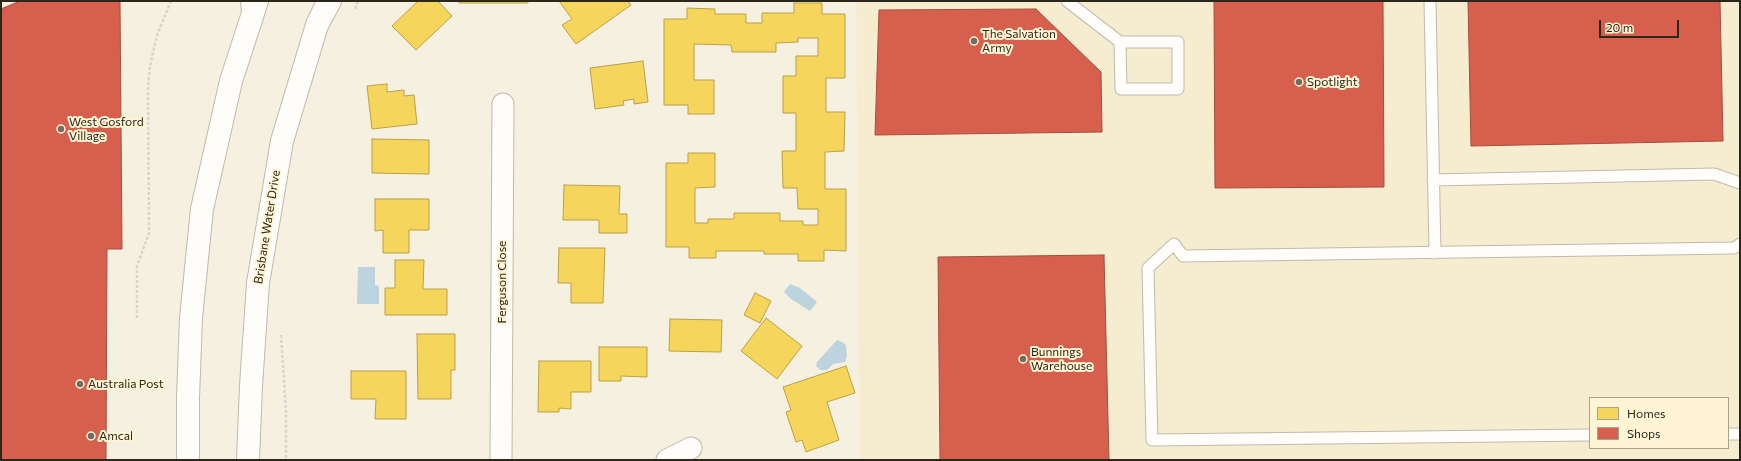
<!DOCTYPE html>
<html>
<head>
<meta charset="utf-8">
<style>
  body { margin:0 }
  #map { position:relative; width:1741px; height:461px; overflow:hidden; background:#f5f0df; font-family:Commissioner,sans-serif }
  canvas { display:block }
  .frame { position:absolute; inset:0; border:2px solid #2b271b; pointer-events:none }
  .legend { position:absolute; left:1589px; top:397px; width:140px; height:52px; box-sizing:border-box; background:#fff5d5; border:1px solid #aaa38b; margin:0; padding:5px 7px; list-style:none; font-size:12px; color:#2b271b }
  .legend li { display:flex; align-items:center; gap:8px; height:20px }
  .legend b { width:20px; border:1px solid #aaa38b }
  .scale { position:absolute; left:1599px; top:20px; width:80px; height:18px; box-sizing:border-box; border:2px solid #2b271b; border-top:0; padding-left:5px; font-size:12px; line-height:14px; white-space:nowrap; color:#2b271b; -webkit-text-stroke:3px #fff5d5; paint-order:stroke }
</style>
</head>
<body>
<div id="map">
<canvas width="1741" height="461"></canvas>
<div class="frame"></div>
<ul class="legend">
<li><b style="height:11px;background:#f6d55c"></b>Homes</li>
<li><b style="height:11px;background:#d6604d"></b>Shops</li>
</ul>
<div class="scale">20 m</div>
</div>
<script>
const ctx = document.querySelector('canvas').getContext('2d');
ctx.lineJoin = 'round';
function paint(path, color) {
  ctx.fillStyle = color;
  ctx.fill(path, 'evenodd');
}
function toPath(rows) {
  const path = new Path2D();
  for (const r of rows) {
    path.moveTo(r[0], r[1]);
    for (let i = 2; i < r.length; i += 2) path.lineTo(r[i], r[i + 1]);
  }
  return path;
}
function strokePath(path, color, width, dash) {
  ctx.strokeStyle = color;
  ctx.lineWidth = width;
  ctx.lineCap = dash ? 'butt' : 'round';
  ctx.setLineDash(dash || []);
  ctx.stroke(path);
}
function drawText(font, color, halo, rows, align = 'center') {
  ctx.font = font + ' Commissioner,sans-serif';
  ctx.lineWidth = 4;
  ctx.setLineDash([]);
  ctx.textBaseline = 'middle';
  ctx.strokeStyle = halo;
  ctx.fillStyle = color;
  for (const [text, x, y, turn = 0] of rows) {
    ctx.save();
    ctx.translate(x, y);
    ctx.rotate((+turn || 0) * Math.PI / 180);
    ctx.textAlign = isNaN(turn) ? turn : align;
    if (halo) ctx.strokeText(text, 0, 0);
    ctx.fillText(text, 0, 0);
    ctx.restore();
  }
}
const built = toPath([
  [856,1,1740,1,1740,460,860,460],
  [1590,398,1728,398,1728,448,1590,448]
]);
const water = toPath([
  [358,267,375,267,375,285,379,286,379,304,357,304],
  [790,284,800,288,817,302,810,311,791,299,784,292],
  [837,340,844,343,846,346,847,355,845,362,833,364,827,370,820,370,816,366,817,362]
]);
const homes = toPath([
  [418,1,438,1,452,16,416,50,392,26,418,1],
  [459,1,528,1,528,3,459,3,459,1],
  [559,1,628,1,631,5,576,44,562,25,572,19,559,1],
  [794,3,822,3,822,14,845,14,845,78,826,78,826,112,845,112,844,151,825,152,825,189,846,189,846,251,824,250,824,261,798,261,798,254,764,254,764,251,716,251,716,258,689,258,689,247,666,247,666,163,688,163,688,153,715,153,715,187,695,188,695,223,708,223,708,219,734,219,734,213,780,213,780,221,803,221,803,225,818,225,818,209,798,209,797,188,783,188,782,151,796,151,796,113,783,113,783,76,796,76,796,56,818,56,818,38,798,38,798,42,776,43,776,52,732,52,731,45,694,44,694,80,714,80,714,114,688,114,688,105,664,105,664,19,687,19,687,8,715,9,715,14,746,14,746,23,762,23,762,13,794,13,794,3],
  [643,61,648,102,634,104,634,99,623,101,624,105,595,109,590,68,643,61],
  [387,84,387,92,404,90,404,96,414,95,417,124,372,129,367,86,387,84],
  [372,139,429,140,429,174,372,173,372,139],
  [564,185,620,186,619,214,627,214,627,233,599,233,599,220,563,220,564,185],
  [375,199,429,199,429,230,409,230,409,253,383,253,383,230,375,231,375,199],
  [559,248,605,248,603,303,571,303,571,283,558,283,559,248],
  [395,260,424,260,423,289,447,289,447,315,385,315,385,288,395,288,395,260],
  [755,293,771,301,760,323,744,315,755,293],
  [766,318,802,346,777,379,741,351,766,318],
  [670,319,722,320,721,352,669,351,670,319],
  [417,334,455,334,455,370,451,370,451,399,418,399,417,334],
  [599,347,647,347,647,377,621,376,621,381,599,381,599,347],
  [539,361,591,361,591,392,571,392,571,409,559,408,559,412,538,412,539,361],
  [846,366,855,393,827,402,839,440,806,452,802,440,796,442,786,412,791,410,783,387,846,366],
  [351,371,406,371,406,419,375,419,376,399,351,399,351,371]
]);
const shops = toPath([
  [20,1,120,1,122,249,107,249,106,460,1,460,1,9,20,1],
  [1214,1,1383,1,1384,187,1215,188,1214,1],
  [1468,1,1720,1,1723,141,1471,146,1468,1],
  [1036,9,1101,72,1102,132,875,135,879,10,1036,9],
  [1104,255,1109,460,940,460,938,257,1104,255]
]);
const path = toPath([
  [355,9,358,1],
  [137,318,137,266,149,233,148,87,150,66,157,35,171,1],
  [281,335,286,412,286,460]
]);
const service = toPath([
  [1067,1,1120,42,1178,42,1178,89,1121,89,1120,42],
  [1430,1,1435,253],
  [1433,180,1714,174,1740,183],
  [1728,434,1740,434],
  [1590,435,1152,440,1148,268,1174,244,1183,256,1734,248,1740,244]
]);
const minor = toPath([
  [501,460,503,104],
  [667,460,691,448]
]);
const secondary = toPath([
  [188,460,188,398,191,318,202,209,231,81,257,1],
  [248,460,251,386,258,283,282,141,317,25,325,8]
]);
const trunk = toPath([
  [252,1,253,12],
  [317,25,330,1]
]);
const markers = [
  [974,41,4,"#726d60"],
  [1299,82,4,"#726d60"],
  [61,129,4,"#726d60"],
  [1023,359,4,"#726d60"],
  [80,384,4,"#726d60"],
  [91,436,4,"#726d60"]
];
const poiNames = [
  ["The Salvation",982,34],
  ["Army",982,48],
  ["Spotlight",1307,82],
  ["West Gosford",69,122],
  ["Village",69,136],
  ["Bunnings",1031,352],
  ["Warehouse",1031,366],
  ["Australia Post",88,384],
  ["Amcal",99,436]
];
const streetNames = [
  ["Brisbane Water Drive",267,227,-81],
  ["Ferguson Close",502,282,-90]
];
paint(built, '#f6edd0');
paint(water, '#bdd4de');
paint(homes, '#f6d55c');
strokePath(homes, '#b9a148', 1);
paint(shops, '#d6604d');
strokePath(shops, '#a34f3e', 1);
strokePath(service, '#bebaad', 13);
strokePath(minor, '#bebaad', 23);
strokePath(secondary, '#bebaad', 24);
strokePath(trunk, '#bebaad', 24);
strokePath(path, '#d6d5d0', 2.5, [3, 2]);
strokePath(service, '#fefdfa', 11);
strokePath(minor, '#fefdfa', 21);
strokePath(secondary, '#fefdfa', 22);
strokePath(trunk, '#fefdfa', 22);
for (const [x, y, r, color] of markers) {
  const dot = new Path2D();
  dot.arc(x, y, r, 0, 2 * Math.PI);
  ctx.fillStyle = color;
  ctx.fill(dot);
  strokePath(dot, '#fff5d5', 1.5);
}
drawText('12px', '#2b271b', '#fff5d5', poiNames, 'left');
drawText('12px', '#2b271b', '#fff5d5', streetNames);
</script>
</body>
</html>
